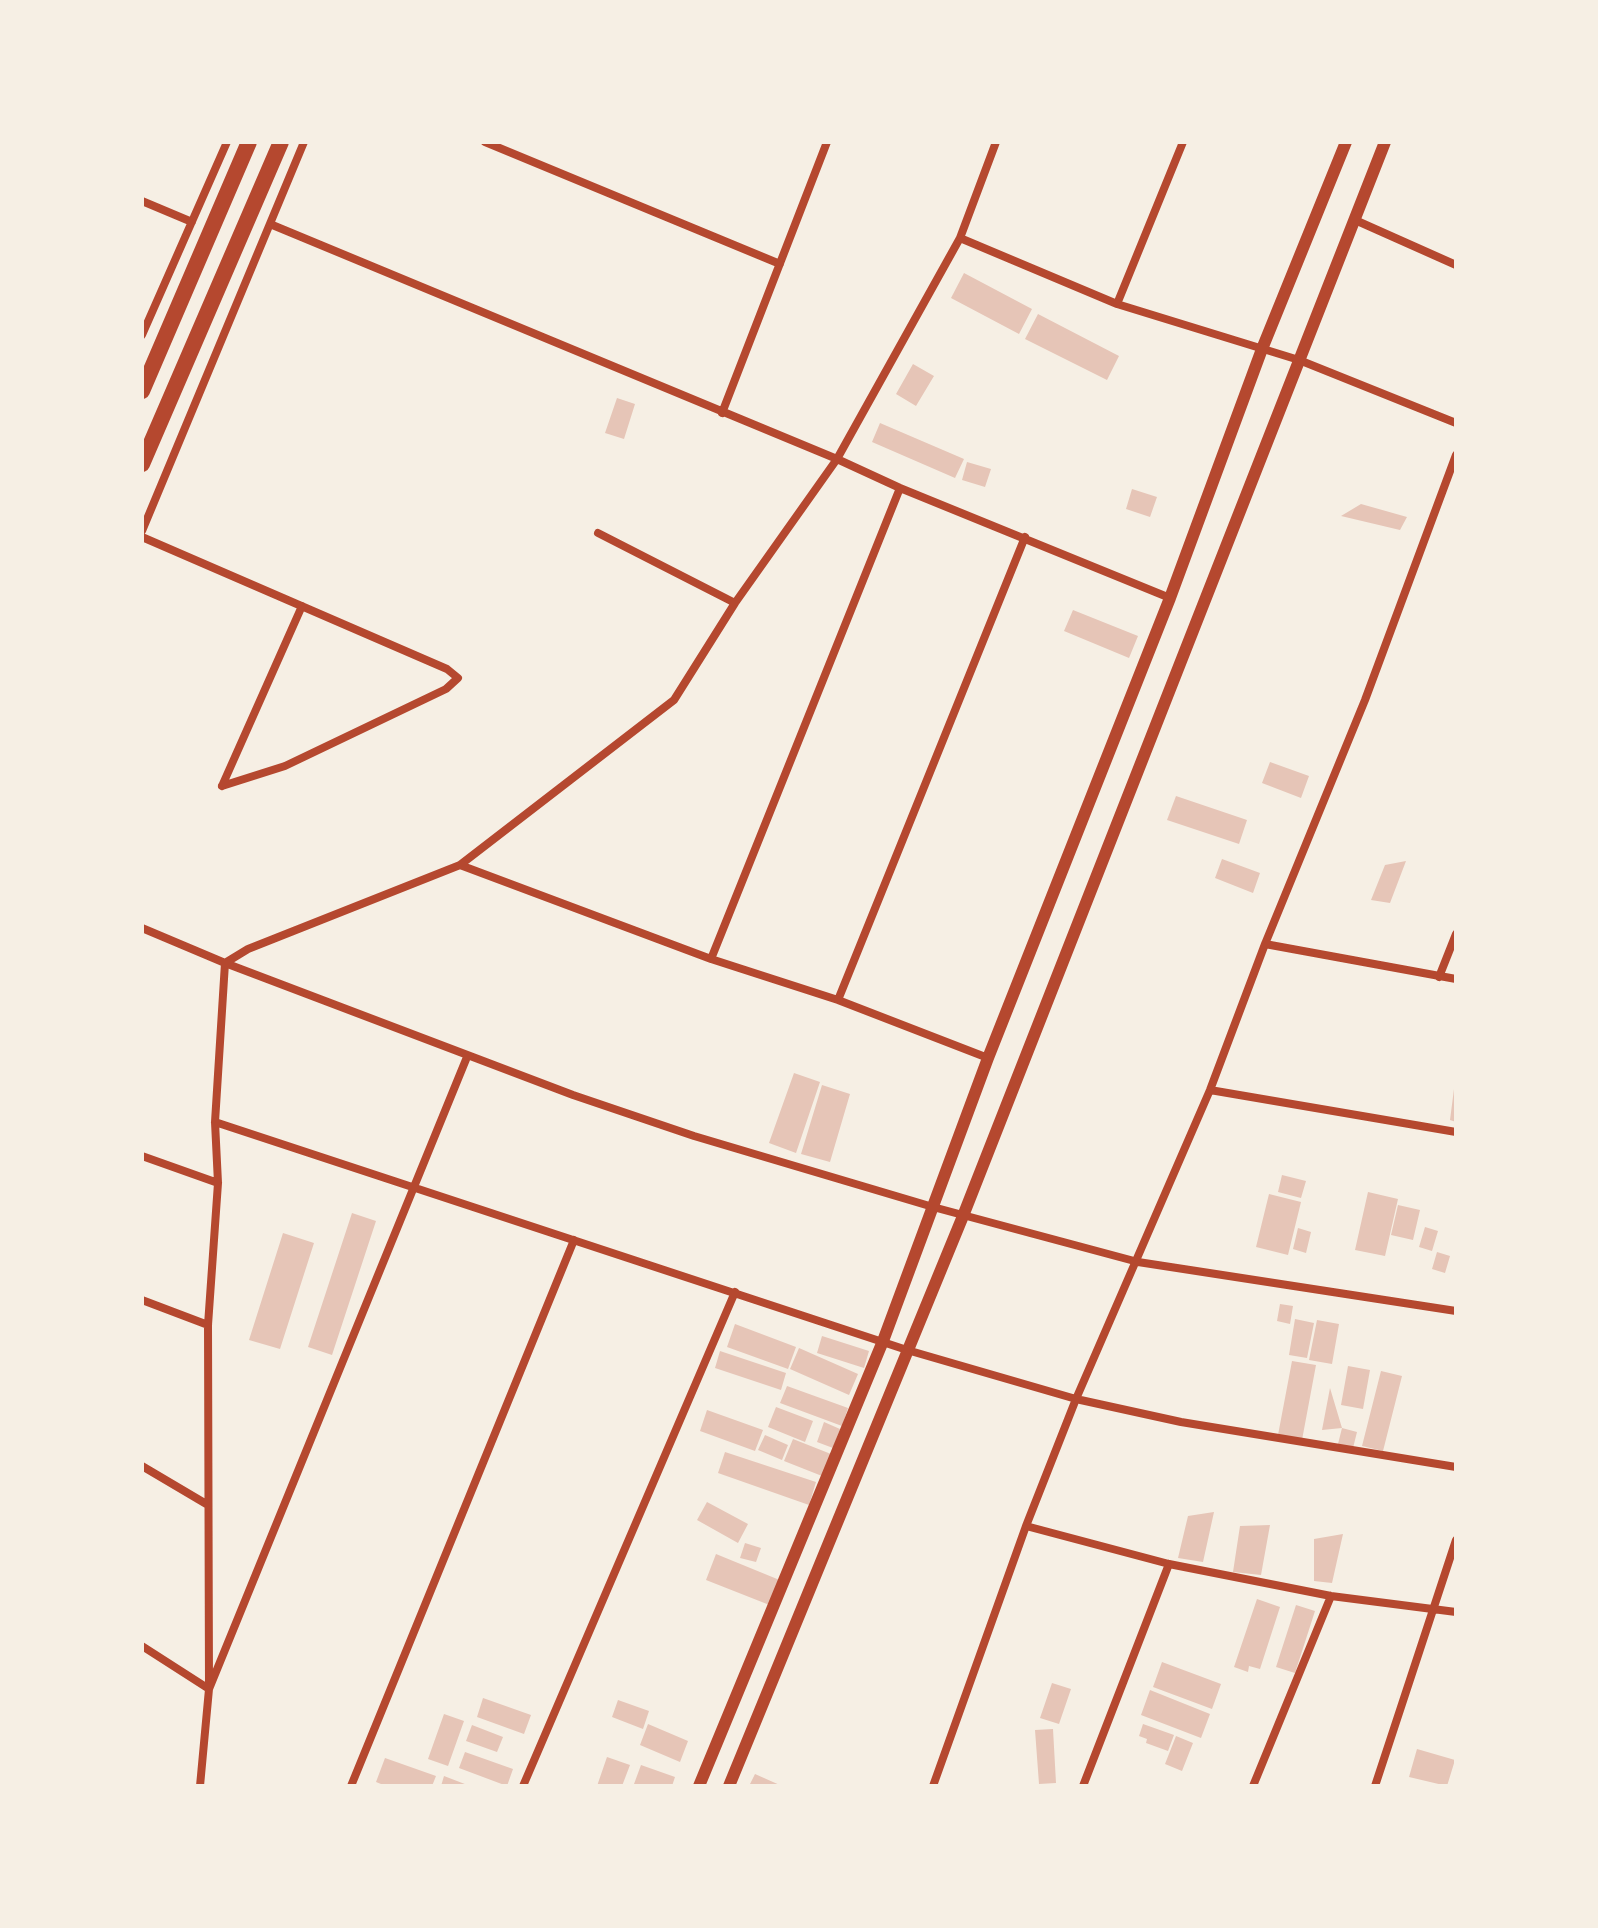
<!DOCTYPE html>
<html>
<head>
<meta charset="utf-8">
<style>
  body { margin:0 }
  #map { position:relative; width:1598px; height:1928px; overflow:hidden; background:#f6efe4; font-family:Poppins,sans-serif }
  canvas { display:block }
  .frame { position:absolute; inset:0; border:144px solid #f6efe4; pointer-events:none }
</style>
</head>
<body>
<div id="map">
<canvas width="1598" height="1928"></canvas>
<div class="frame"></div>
</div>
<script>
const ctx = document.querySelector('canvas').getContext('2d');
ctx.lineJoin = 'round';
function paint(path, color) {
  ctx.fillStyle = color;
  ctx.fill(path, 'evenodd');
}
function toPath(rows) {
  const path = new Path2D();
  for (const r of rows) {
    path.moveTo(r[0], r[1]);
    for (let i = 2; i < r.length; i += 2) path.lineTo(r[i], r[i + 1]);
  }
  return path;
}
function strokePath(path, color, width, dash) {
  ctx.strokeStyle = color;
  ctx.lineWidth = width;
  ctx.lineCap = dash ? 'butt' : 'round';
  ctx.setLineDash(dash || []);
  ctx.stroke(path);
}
const building = toPath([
  [964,273,1032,309,1019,334,951,298],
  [1038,314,1119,356,1107,380,1025,339],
  [913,364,934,376,916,406,896,394],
  [617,398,635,404,624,439,605,433],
  [880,423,964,459,955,478,872,442],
  [967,462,991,469,985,487,962,480],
  [1132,489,1157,497,1150,517,1126,509],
  [1361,504,1407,517,1400,530,1341,516],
  [1073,610,1138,636,1129,658,1064,631],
  [1270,762,1309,776,1301,798,1262,783],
  [1176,796,1247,820,1239,844,1167,820],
  [1222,859,1260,873,1253,893,1215,878],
  [1406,861,1390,903,1371,900,1385,865],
  [794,1073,820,1082,796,1153,769,1143],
  [822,1085,850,1094,830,1162,801,1154],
  [1454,1089,1456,1090,1456,1122,1450,1120],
  [1282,1175,1306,1181,1301,1198,1278,1192],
  [1368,1192,1398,1199,1385,1256,1355,1250],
  [1269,1194,1301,1202,1288,1255,1256,1247],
  [1398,1205,1420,1210,1413,1240,1391,1235],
  [352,1213,376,1221,332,1355,308,1347],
  [1425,1227,1438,1231,1432,1251,1419,1247],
  [1298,1228,1311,1232,1306,1253,1293,1249],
  [283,1233,314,1243,280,1349,249,1340],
  [1437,1252,1450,1256,1445,1273,1432,1269],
  [1280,1304,1293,1306,1290,1324,1277,1321],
  [1295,1319,1314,1323,1307,1358,1289,1355],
  [1317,1320,1339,1324,1332,1364,1309,1360],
  [735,1324,796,1347,788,1369,727,1347],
  [822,1336,869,1351,864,1368,817,1353],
  [799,1348,858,1374,849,1395,790,1369],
  [720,1351,786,1373,781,1390,715,1368],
  [1292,1361,1316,1365,1302,1440,1278,1435],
  [1348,1366,1370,1370,1363,1409,1341,1405],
  [1381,1371,1402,1376,1383,1451,1362,1446],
  [787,1386,848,1408,842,1426,780,1403],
  [1330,1388,1342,1428,1322,1430],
  [776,1407,813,1421,805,1442,768,1427],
  [707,1410,763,1430,755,1451,700,1431],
  [824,1422,840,1429,833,1448,817,1442],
  [1342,1428,1357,1432,1353,1448,1338,1444],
  [765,1435,788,1445,782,1460,758,1450],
  [793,1439,831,1454,822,1476,784,1461],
  [725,1452,816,1482,809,1505,718,1473],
  [707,1502,748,1524,738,1543,697,1520],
  [1214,1512,1203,1562,1178,1558,1188,1516],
  [1270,1525,1261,1575,1233,1572,1240,1526],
  [1343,1534,1332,1583,1314,1581,1314,1539],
  [745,1543,761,1548,756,1562,740,1558],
  [716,1554,782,1581,772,1606,706,1580],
  [1257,1599,1280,1607,1260,1669,1249,1666,1248,1672,1234,1667],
  [1296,1605,1315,1611,1295,1673,1276,1667],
  [1162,1662,1221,1684,1212,1709,1153,1687],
  [1052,1683,1071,1689,1059,1724,1040,1718],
  [1150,1690,1210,1714,1201,1738,1141,1715],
  [483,1698,531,1715,524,1734,477,1717],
  [618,1700,649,1711,643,1729,612,1717],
  [444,1714,464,1721,448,1766,428,1759],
  [648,1724,688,1741,680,1762,640,1745],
  [1143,1724,1174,1735,1168,1751,1146,1743,1147,1739,1139,1736],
  [472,1725,503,1737,497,1752,466,1741],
  [1053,1729,1056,1783,1039,1784,1035,1730],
  [1176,1736,1193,1743,1182,1771,1165,1764],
  [1417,1749,1455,1760,1447,1786,1409,1777],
  [465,1752,513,1769,507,1786,459,1768],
  [607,1757,630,1765,622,1786,597,1786],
  [385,1758,436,1776,432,1786,386,1786,376,1782],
  [641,1765,675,1777,672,1786,634,1784],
  [755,1774,782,1786,749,1786],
  [444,1776,470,1786,441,1786]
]);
const minor = toPath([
  [485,142,780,264],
  [142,201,192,222],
  [1355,220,1456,265],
  [270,224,837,459,900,488,1170,598],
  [960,238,1117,304,1299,360,1456,423],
  [1117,304,1183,142],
  [142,335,227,142],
  [722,413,827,142],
  [142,531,304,142],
  [598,533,735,603],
  [142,537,447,669,458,678,446,689,285,766,222,786],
  [222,786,302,606],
  [460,865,711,959,838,1000,988,1058],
  [142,928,225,963,573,1095,694,1136,933,1207,1138,1262,1456,1311],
  [1265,944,1456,979],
  [711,959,900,488],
  [1439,977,1456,934],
  [838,1000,1025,537],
  [1210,1090,1456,1132],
  [215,1122,907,1350,1076,1399,1181,1422,1456,1467],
  [142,1156,218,1183],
  [142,1300,208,1325],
  [142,1466,208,1505],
  [1026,1526,1169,1564,1331,1596,1456,1612],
  [142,1646,209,1689,467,1057],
  [200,1786,209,1689,208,1325,218,1183,215,1122,225,963,248,949,460,865,674,700,735,603,837,459,960,238,996,142],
  [351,1786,574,1240],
  [523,1786,735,1292],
  [933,1786,1026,1526,1076,1399,1210,1090,1265,944,1365,700,1456,455],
  [1083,1786,1169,1564],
  [1253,1786,1331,1596],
  [1375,1786,1456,1540]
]);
const tertiary = toPath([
  [699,1786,883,1341,988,1058,1170,598,1262,349,1346,142],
  [729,1786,963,1216,1385,142]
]);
const trunk = toPath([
  [142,391,249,142],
  [142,464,281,142]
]);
paint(building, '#e6c5b7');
strokePath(minor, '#b5482f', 8);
strokePath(tertiary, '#b5482f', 12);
strokePath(trunk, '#b5482f', 16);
</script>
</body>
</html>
